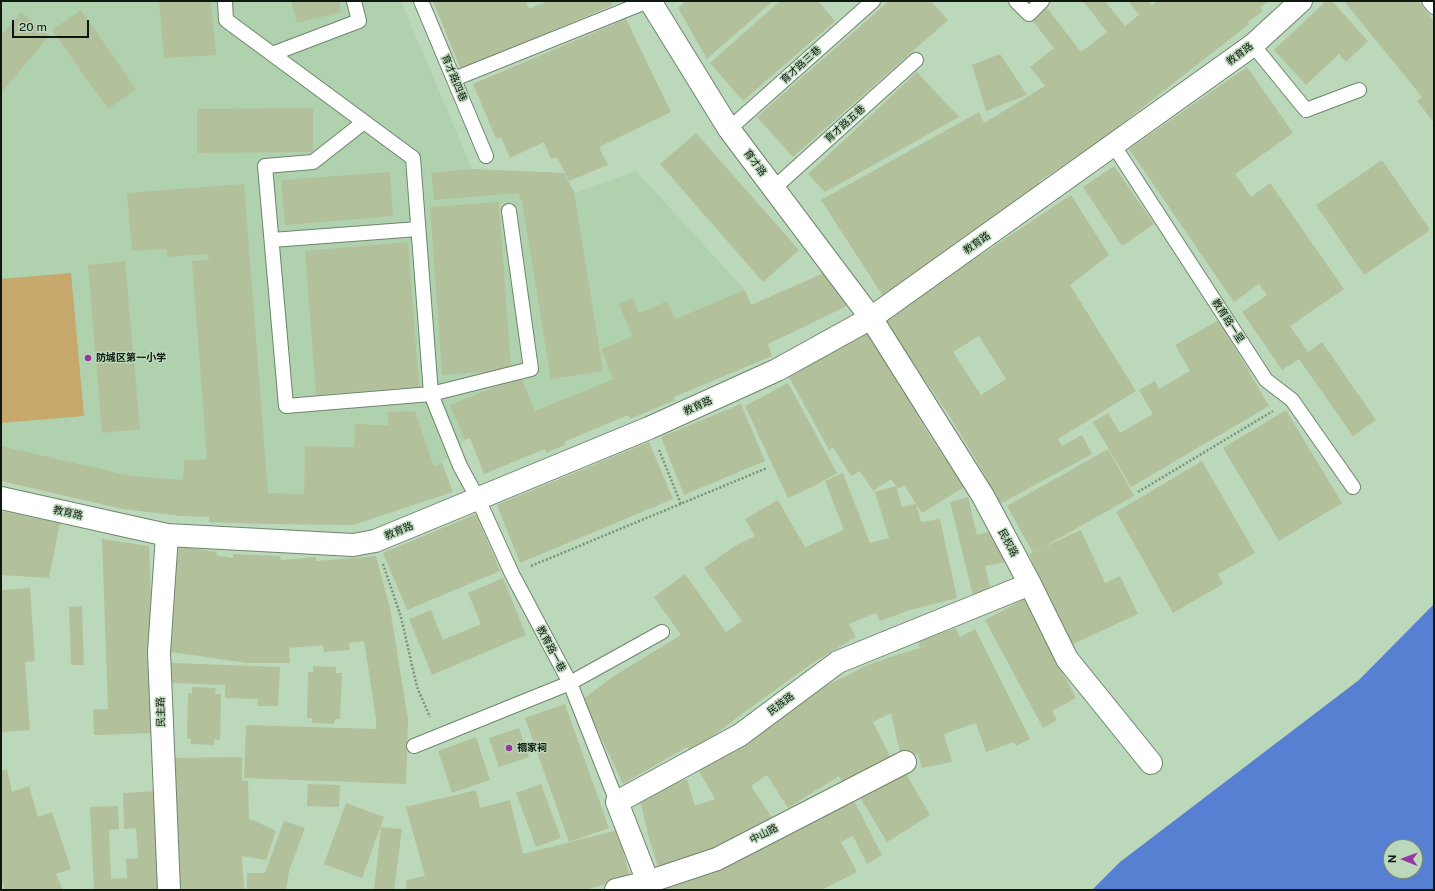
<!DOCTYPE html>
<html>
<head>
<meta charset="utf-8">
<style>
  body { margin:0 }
  #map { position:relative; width:1435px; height:891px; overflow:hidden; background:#bcd8ba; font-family:"Public Sans",sans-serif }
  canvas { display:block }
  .frame { position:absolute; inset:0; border:2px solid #0e180e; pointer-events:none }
  .north { position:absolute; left:1383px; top:839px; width:40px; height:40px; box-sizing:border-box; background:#bcd8ba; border:1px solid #768b75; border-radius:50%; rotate:271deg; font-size:11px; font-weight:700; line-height:16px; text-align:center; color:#0e180e }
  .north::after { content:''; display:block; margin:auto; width:14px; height:18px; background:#9638a1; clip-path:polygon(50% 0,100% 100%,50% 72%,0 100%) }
  .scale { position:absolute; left:12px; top:20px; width:77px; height:18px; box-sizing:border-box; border:2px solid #0e180e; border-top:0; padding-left:5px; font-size:12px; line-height:14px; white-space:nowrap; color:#0e180e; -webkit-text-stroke:3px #bcd8ba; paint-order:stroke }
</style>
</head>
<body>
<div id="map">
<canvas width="1435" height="891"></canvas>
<div class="frame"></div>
<div class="north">N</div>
<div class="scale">20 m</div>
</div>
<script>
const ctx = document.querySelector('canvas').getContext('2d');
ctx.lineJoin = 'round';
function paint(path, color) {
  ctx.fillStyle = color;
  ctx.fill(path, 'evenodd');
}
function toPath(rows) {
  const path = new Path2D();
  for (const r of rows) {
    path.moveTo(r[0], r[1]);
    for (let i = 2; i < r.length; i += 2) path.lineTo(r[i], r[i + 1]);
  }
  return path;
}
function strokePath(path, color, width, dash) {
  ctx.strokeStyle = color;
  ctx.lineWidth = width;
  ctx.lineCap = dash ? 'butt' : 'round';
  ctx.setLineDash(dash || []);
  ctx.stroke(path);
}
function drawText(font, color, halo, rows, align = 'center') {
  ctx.font = font + ' "Public Sans","Noto Sans SC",sans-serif';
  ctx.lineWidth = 3;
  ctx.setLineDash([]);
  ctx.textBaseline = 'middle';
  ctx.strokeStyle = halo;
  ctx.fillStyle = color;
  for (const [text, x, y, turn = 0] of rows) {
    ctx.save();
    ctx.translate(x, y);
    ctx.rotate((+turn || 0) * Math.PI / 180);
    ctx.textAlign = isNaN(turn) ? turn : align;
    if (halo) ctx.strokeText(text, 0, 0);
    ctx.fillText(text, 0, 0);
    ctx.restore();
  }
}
const built = toPath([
  [1,1,401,1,472,169,564,173,575,193,636,171,745,290,675,319,667,301,639,313,633,298,619,304,632,336,601,349,613,379,465,440,442,463,434,466,415,411,389,412,388,425,355,424,354,447,305,446,304,494,264,493,207,459,184,460,182,516,123,509,1,481]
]);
const green = toPath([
  [71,273,84,416,1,423,1,279]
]);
const water = toPath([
  [1434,604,1434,890,1092,890,1120,862,1359,680],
  [1391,847,1415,847,1415,871,1391,871]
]);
const building = toPath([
  [159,1,211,1,216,55,164,58],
  [291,1,339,1,341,12,297,23],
  [433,1,526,1,529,9,548,1,611,1,613,5,461,70],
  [686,1,773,1,707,59,678,8],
  [780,1,818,1,835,21,743,101,710,63],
  [889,1,931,1,948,20,793,157,757,117],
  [1083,1,1105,1,1125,26,1139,15,1128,1,1149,1,1152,5,1157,1,1269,1,1260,7,1263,11,1248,22,1249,24,1092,147,1038,182,1041,187,883,296,821,200,979,112,984,123,1045,86,1030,67,1054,48,1032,20,1047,8,1081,52,1107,32],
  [1326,1,1332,1,1368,41,1346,62,1339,54,1306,85,1274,50],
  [1344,1,1418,1,1434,21,1434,123,1417,101,1422,97],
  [81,10,136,89,108,109,52,30],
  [21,12,49,36,1,93,1,36],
  [626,19,671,112,599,147,608,165,569,181,557,157,551,159,544,142,510,158,501,137,496,139,473,84],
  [1000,54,1027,95,986,111,972,65],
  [1247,67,1293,133,1235,174,1251,197,1270,183,1344,289,1290,326,1308,352,1322,342,1376,420,1353,436,1299,359,1282,370,1242,312,1267,295,1259,284,1234,302,1129,149],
  [917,72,959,117,825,192,808,174],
  [313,108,313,152,197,153,197,109],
  [696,133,799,250,763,282,660,164],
  [1382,160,1430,230,1364,275,1316,205],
  [1114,166,1154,224,1122,246,1083,187],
  [472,169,564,173,574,193,603,371,551,379,522,202,518,193,434,200,431,173],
  [390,172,393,216,285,225,281,180],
  [244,184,268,493,304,494,305,446,354,447,355,424,388,425,388,412,415,411,434,466,442,463,453,492,353,525,263,524,209,522,209,517,182,516,123,509,1,481,1,446,131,476,183,480,184,460,207,459,192,261,209,260,208,254,167,257,166,249,132,251,127,193],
  [1071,195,1109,255,1070,285,1136,391,1058,439,1062,446,1082,435,1092,454,1000,504,982,470,949,415,882,319,955,272],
  [979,336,1006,379,981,395,953,352],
  [499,202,511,370,442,375,430,207],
  [408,242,419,387,316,395,305,251],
  [125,261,140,429,102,433,88,265],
  [824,273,847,306,768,344,772,356,674,397,675,400,630,419,628,415,564,442,565,445,546,453,545,449,484,474,470,438,465,440,450,405,521,377,535,411,613,379,601,349,632,336,619,304,633,298,639,313,667,301,675,319,745,290,751,305],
  [1219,320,1269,406,1131,487,1093,422,1108,413,1120,433,1153,414,1139,390,1155,381,1159,389,1190,371,1175,345],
  [870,331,926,430,945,459,949,457,966,486,922,513,904,485,898,489,891,479,873,491,860,471,851,476,833,447,829,450,789,377],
  [788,383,837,473,812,487,788,498,745,406],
  [741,404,765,461,684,495,661,437],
  [1286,410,1342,503,1279,541,1223,448],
  [649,442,673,499,520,563,497,505],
  [1108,449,1134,496,1033,553,1007,506],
  [1202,461,1255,553,1218,574,1223,584,1173,613,1116,512],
  [843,473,870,543,889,538,875,492,896,486,902,507,916,504,921,522,940,519,957,598,910,610,880,621,876,613,849,624,856,637,814,662,739,716,692,753,687,747,623,784,583,699,614,676,681,635,654,597,685,574,726,632,742,621,704,568,733,547,755,536,745,519,778,500,805,547,844,530,825,481],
  [968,497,977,535,997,530,1005,562,985,566,991,591,973,596,950,502],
  [1,511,60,523,49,578,1,575],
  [476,514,500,571,407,610,383,553],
  [1081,530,1105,583,1120,576,1138,614,1071,645,1029,554],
  [102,539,149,546,156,733,94,735,93,710,108,709],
  [179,546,217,552,216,555,233,558,233,554,280,556,281,560,316,557,316,561,376,556,390,608,408,719,406,784,244,778,246,725,376,729,376,718,364,641,349,643,350,650,324,652,323,645,289,648,290,663,247,663,164,651],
  [503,578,526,635,432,675,409,619,431,610,443,640,481,624,468,593],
  [30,588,35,661,25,662,30,730,1,732,1,590],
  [1024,599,1076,698,1052,711,1057,720,1043,728,985,620],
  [82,606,84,665,71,665,69,607],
  [956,628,960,637,975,629,1030,739,1016,746,1014,742,986,752,976,723,944,734,952,762,922,768,918,754,901,757,891,713,873,722,893,762,844,786,839,776,788,808,767,775,751,786,773,819,734,843,658,867,648,835,640,799,652,796,651,790,687,779,695,806,715,799,699,771,782,713,801,698,868,665,890,657,920,648,918,641],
  [171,663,280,667,278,706,257,706,258,699,225,698,225,685,170,683],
  [313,666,336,667,336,673,342,673,340,719,335,719,334,724,312,723,312,718,307,718,308,672,313,672],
  [192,687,216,688,215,694,221,694,220,740,214,739,214,745,191,744,191,739,187,739,188,693,192,693],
  [565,704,609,828,569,842,525,718],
  [519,728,529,757,499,767,489,738],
  [476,737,490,780,452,793,438,751],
  [242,757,242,781,248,781,249,819,253,820,276,831,266,860,242,856,244,890,176,890,175,758],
  [902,767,930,815,887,842,858,794],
  [7,769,12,792,29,786,38,817,52,812,71,869,56,874,63,890,5,890,1,877,1,771],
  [308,784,340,785,339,807,307,806],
  [541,784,561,838,536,847,516,793],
  [476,790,480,808,510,800,523,854,618,830,630,878,584,890,406,890,406,880,425,876,406,807],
  [160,791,165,890,94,890,90,807,118,806,119,829,109,830,111,879,127,878,126,859,138,858,136,828,124,829,123,793],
  [851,795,882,855,867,864,853,836,841,842,857,872,821,890,655,890],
  [346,803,384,817,362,878,324,864],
  [284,821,305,828,289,871,286,890,247,890,247,873,265,873],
  [381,827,402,829,394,890,374,890]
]);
const path = toPath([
  [659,450,681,504],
  [1138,492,1273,411],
  [383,564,401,617,417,687,430,717],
  [531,566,767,468]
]);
const lane = toPath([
  [225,1,226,20,413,158,431,394,460,466,478,499,512,574,570,683,617,802],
  [421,1,486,156],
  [1016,1,1029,14,1042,1],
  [1429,1,1434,7],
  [1253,45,1306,110,1359,90],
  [272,54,359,21,354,1],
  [454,79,648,1],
  [364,122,313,162,265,166,286,406,431,394,531,369,509,211],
  [729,129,873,1],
  [1114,146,1266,380,1292,400,1353,487],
  [774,188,916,60],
  [272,240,418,229],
  [414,746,570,683,662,632]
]);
const street = toPath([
  [650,1,729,129,871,318,983,496,1030,584,1067,659,1151,763],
  [1,498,167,535,353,545,375,541,649,428,777,370,871,318,1253,45,1301,1],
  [167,535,159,652,169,890],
  [648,882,617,802,740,735,838,662,1030,584],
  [616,890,648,882,717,859,905,762]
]);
const markers = [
  [88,358,4,"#9638a1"],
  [509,748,4,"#9638a1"]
];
const streetNames = [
  ["教育路",1240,54,-37],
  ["育才路三巷",801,65,-42],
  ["育才路四巷",454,78,67],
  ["育才路五巷",845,124,-42],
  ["育才路",755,163,53],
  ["教育路",977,243,-35],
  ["教育路一里",1228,321,57],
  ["教育路",698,406,-24],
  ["教育路",68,513,13],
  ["教育路",399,531,-22],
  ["民权路",1008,543,62],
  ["教育路一巷",551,649,62],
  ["民族路",781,704,-37],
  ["民主路",161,712,-92],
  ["中山路",764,834,-27]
];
const poiNames = [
  ["防城区第一小学",96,358],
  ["禤家祠",517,748]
];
paint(built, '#afd1ad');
paint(green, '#c6a86d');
paint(water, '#5880d2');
paint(building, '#b3c09c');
strokePath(lane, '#6c866b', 16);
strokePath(street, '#6c866b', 24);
strokePath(path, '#7c917a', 2.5, [2, 2]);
strokePath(lane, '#fff', 14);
strokePath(street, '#fff', 22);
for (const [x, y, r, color] of markers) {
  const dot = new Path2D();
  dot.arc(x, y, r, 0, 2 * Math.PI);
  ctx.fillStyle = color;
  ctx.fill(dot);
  strokePath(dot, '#bcd8ba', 1.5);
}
drawText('10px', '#0e180e', '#bcd8ba', streetNames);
drawText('bold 10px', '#0e180e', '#bcd8ba', poiNames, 'left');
</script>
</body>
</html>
